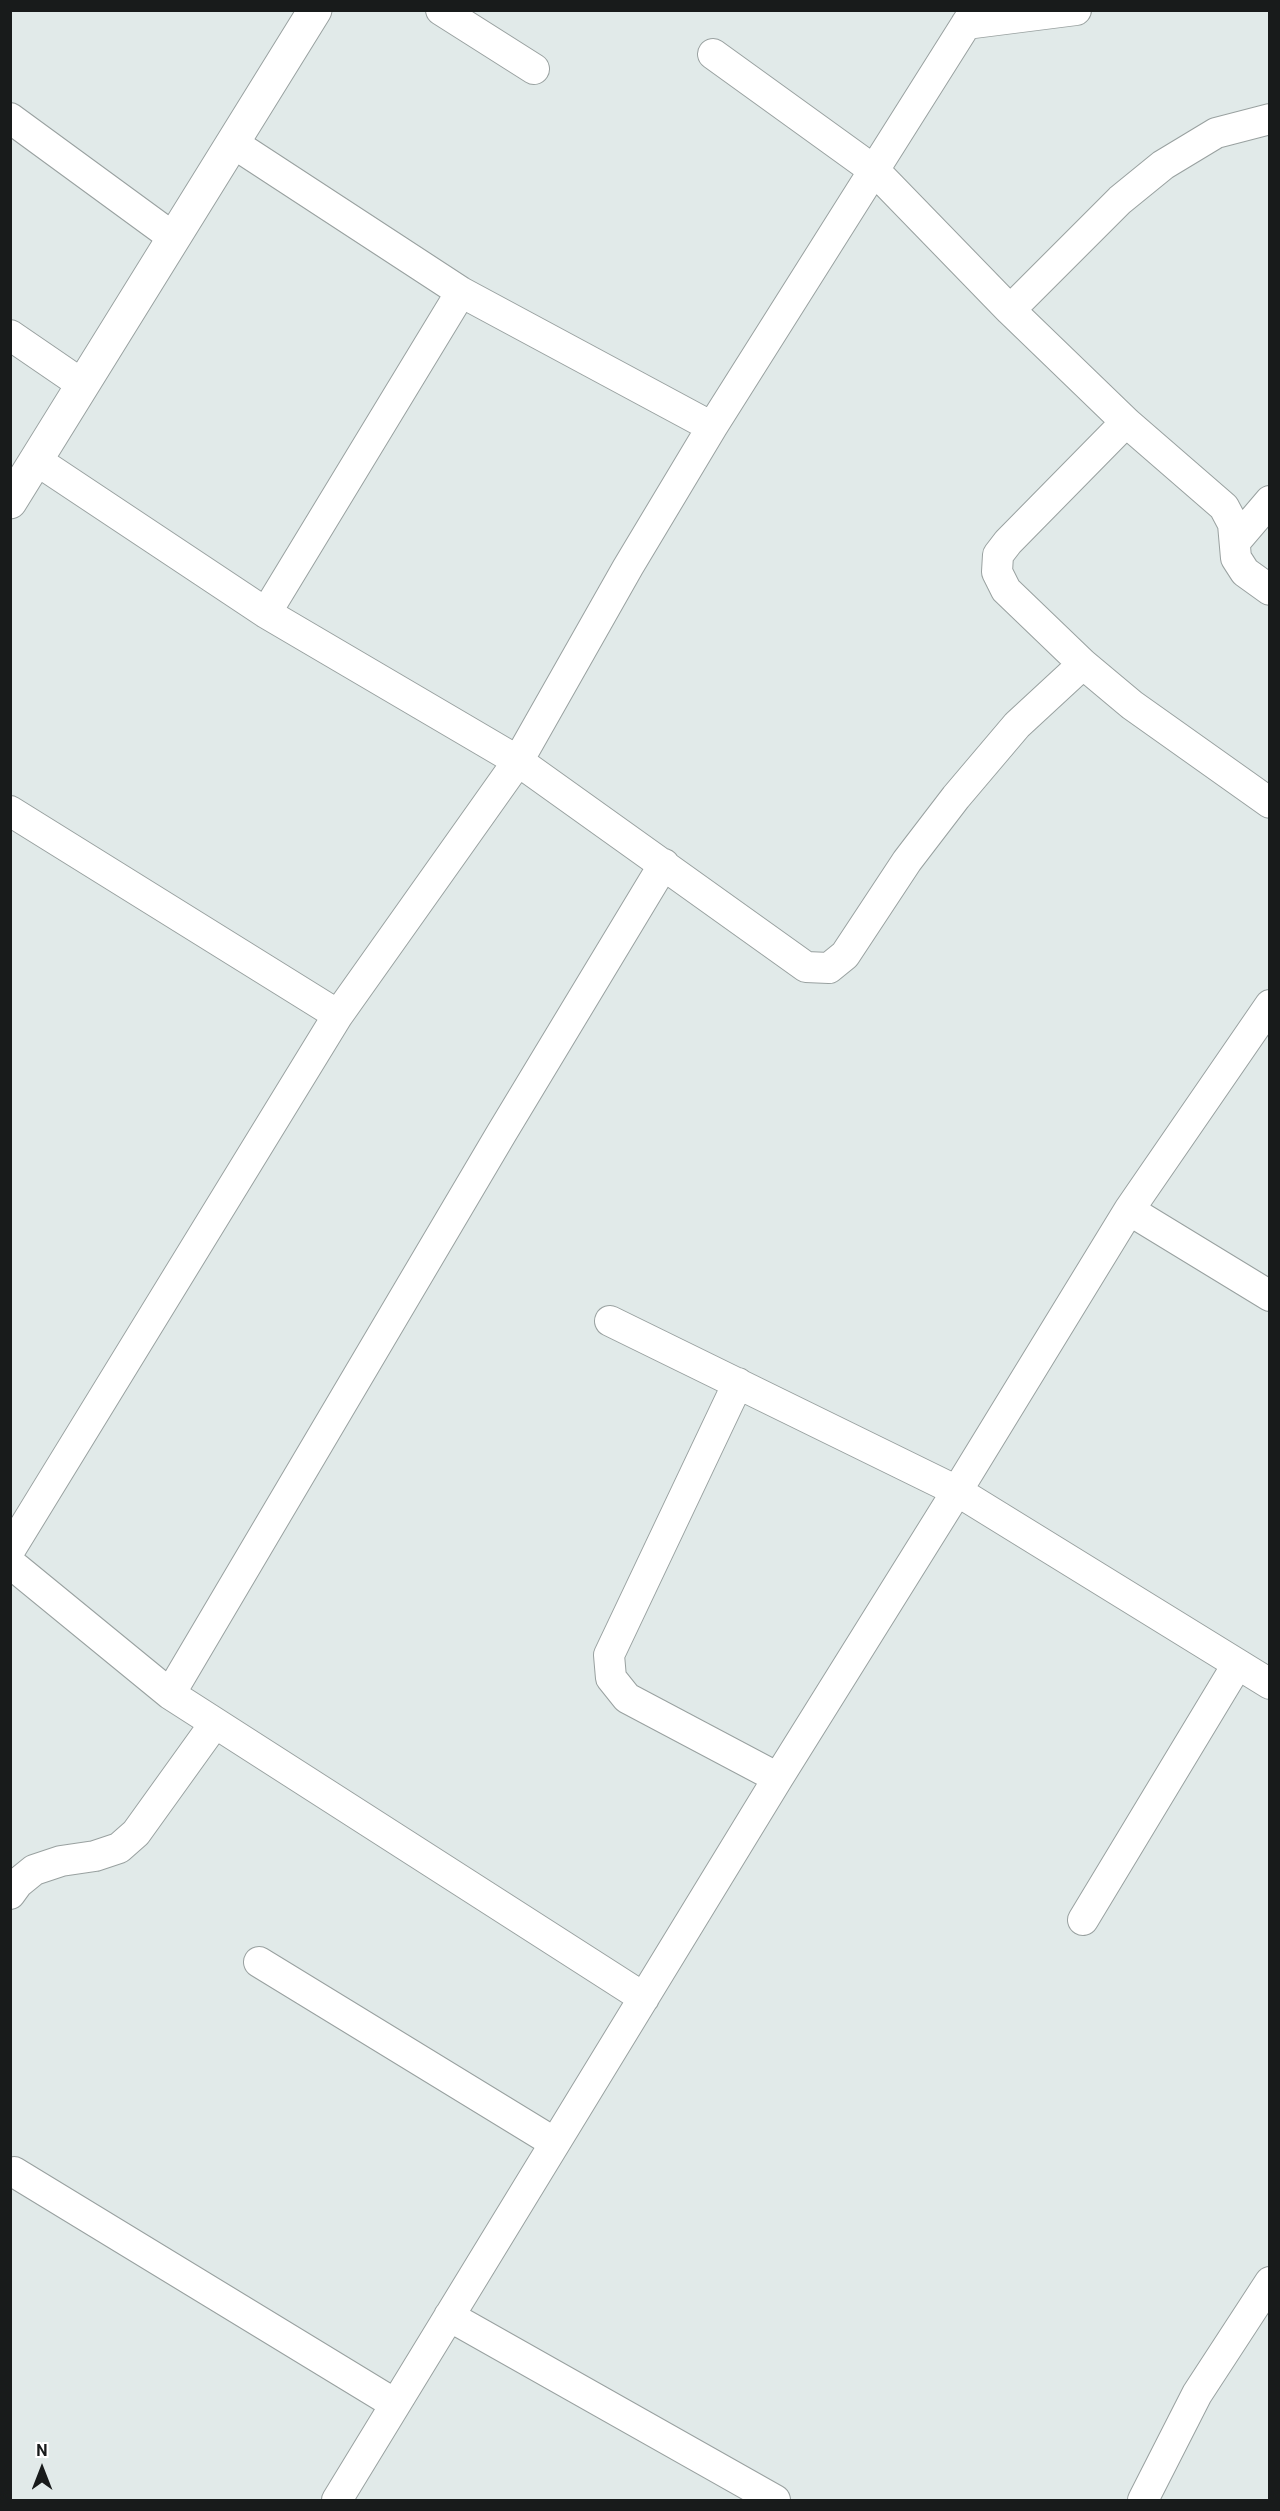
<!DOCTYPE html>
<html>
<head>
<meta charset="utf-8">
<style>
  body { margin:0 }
  #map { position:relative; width:1280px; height:2511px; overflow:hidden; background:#e1eae9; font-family:Roboto,sans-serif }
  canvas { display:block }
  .frame { position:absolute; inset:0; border:12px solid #181b1b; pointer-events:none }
  .north { position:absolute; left:12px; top:2439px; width:60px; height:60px; -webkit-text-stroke:4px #fff; paint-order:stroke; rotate:0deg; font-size:16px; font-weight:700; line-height:24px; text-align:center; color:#181b1b }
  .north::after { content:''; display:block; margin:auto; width:21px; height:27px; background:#181b1b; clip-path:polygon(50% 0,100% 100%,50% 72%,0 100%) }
</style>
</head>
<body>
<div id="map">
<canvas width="1280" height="2511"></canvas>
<div class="frame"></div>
<div class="north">N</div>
</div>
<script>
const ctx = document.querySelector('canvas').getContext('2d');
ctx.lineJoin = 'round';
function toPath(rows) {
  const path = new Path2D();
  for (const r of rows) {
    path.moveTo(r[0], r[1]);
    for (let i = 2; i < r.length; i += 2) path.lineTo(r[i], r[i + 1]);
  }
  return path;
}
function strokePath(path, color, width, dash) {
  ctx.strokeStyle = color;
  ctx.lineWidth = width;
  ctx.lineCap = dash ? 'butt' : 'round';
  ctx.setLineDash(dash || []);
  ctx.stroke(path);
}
const minor = toPath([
  [441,10,534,69],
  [966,24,1076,10],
  [713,54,875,171,1010,310,1126,422,1224,507,1233,524,1236,558,1245,572,1270,590],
  [10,118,174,238],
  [233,143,461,292,712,427],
  [1010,310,1120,200,1163,165,1216,133,1270,119],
  [10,335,83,385],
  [1126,422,1008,542,998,555,997,572,1006,590,1083,664,1132,705,1270,803],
  [36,460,266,613,518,761,806,967,829,968,845,955,907,861,956,797,1017,725,1083,664],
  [1235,542,1270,501],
  [266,613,461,292],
  [10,811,338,1015],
  [1129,1210,1270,1005],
  [1270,1296,1129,1210,957,1491,1270,1684],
  [738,1383,609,1655,611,1678,627,1698,778,1778],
  [10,1550,338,1015,518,761,628,567,712,427,975,10],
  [10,1563,170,1694,644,1998],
  [170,1694,501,1134,664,864],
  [10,1894,18,1883,34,1870,61,1861,95,1856,119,1848,136,1833,215,1723],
  [1083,1920,1237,1665],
  [259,1962,555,2143],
  [14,2172,395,2404],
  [449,2316,775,2500],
  [337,2500,778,1778,957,1491,610,1321],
  [1143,2500,1197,2394,1270,2282]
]);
const tertiary = toPath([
  [10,502,315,10]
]);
strokePath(minor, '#99a1a0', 32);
strokePath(tertiary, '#99a1a0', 35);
strokePath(minor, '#fff', 30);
strokePath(tertiary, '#fff', 33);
</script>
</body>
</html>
